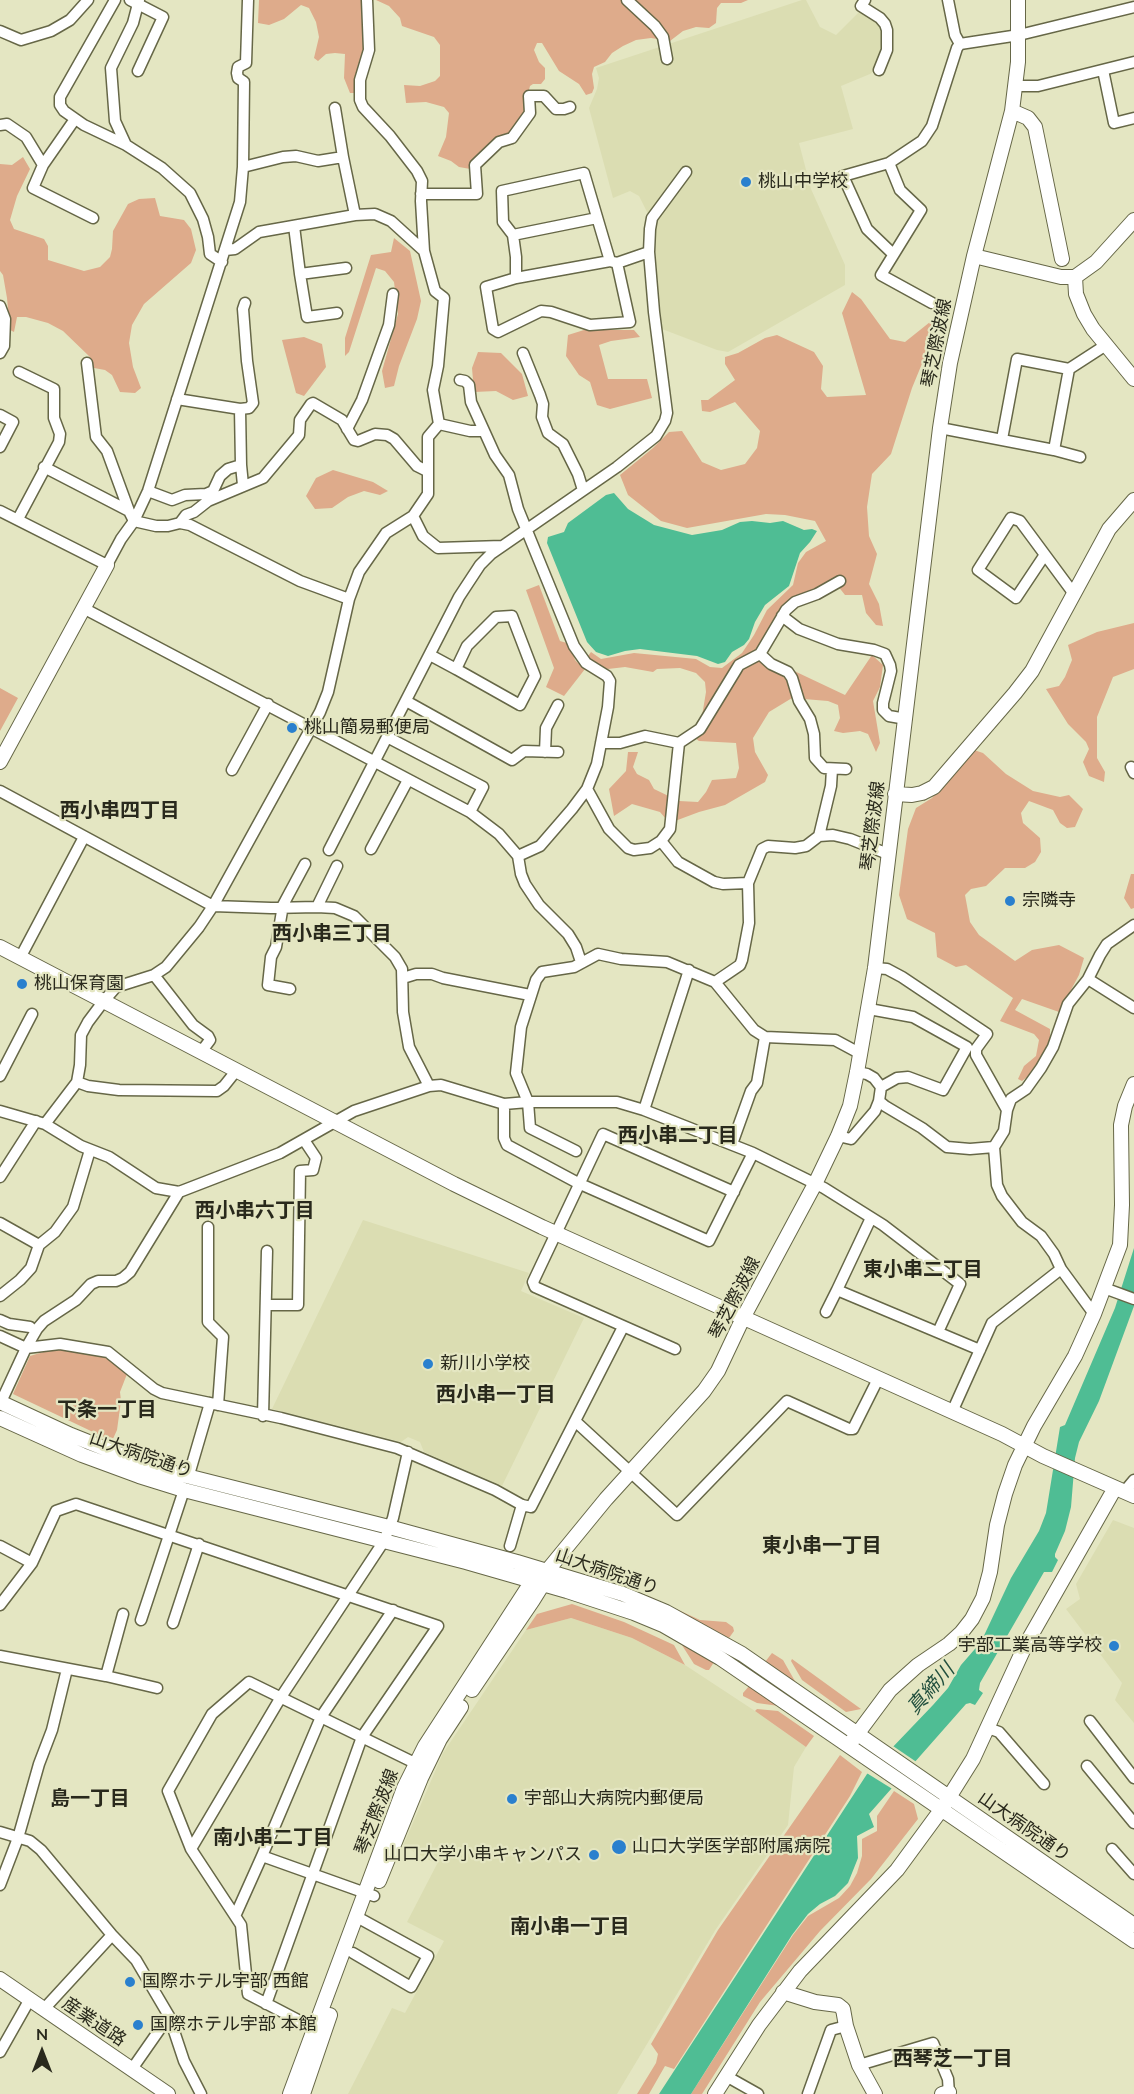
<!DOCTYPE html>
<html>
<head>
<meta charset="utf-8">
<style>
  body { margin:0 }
  #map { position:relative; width:1134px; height:2094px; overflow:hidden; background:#e4e6c2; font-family:Mulish,sans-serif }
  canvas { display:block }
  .north { position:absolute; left:12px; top:2022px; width:60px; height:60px; -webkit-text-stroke:4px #e4e6c2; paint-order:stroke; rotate:0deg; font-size:16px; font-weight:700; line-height:24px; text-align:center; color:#29291c }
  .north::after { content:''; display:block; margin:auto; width:21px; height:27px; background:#29291c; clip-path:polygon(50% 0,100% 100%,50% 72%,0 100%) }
</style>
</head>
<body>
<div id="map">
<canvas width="1134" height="2094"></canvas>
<div class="north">N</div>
</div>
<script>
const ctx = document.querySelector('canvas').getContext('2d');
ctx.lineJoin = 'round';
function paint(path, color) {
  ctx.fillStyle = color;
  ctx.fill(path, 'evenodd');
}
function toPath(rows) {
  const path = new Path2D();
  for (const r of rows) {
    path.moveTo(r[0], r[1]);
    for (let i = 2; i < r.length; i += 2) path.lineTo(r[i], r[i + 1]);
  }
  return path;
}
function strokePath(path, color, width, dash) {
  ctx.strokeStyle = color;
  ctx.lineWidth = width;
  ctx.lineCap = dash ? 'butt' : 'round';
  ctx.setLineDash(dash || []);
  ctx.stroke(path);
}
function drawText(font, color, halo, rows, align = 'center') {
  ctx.font = font + ' Mulish,"Noto Sans JP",sans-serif';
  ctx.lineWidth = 4.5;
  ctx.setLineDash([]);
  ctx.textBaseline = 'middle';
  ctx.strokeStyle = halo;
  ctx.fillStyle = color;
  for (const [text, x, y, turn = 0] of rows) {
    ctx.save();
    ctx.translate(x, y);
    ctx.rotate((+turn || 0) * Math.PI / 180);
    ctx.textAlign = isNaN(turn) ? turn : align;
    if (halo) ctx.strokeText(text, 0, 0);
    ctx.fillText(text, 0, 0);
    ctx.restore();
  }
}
const built = toPath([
  [802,0,806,0,820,27,836,35,859,12,877,20,883,28,884,50,878,68,870,74,841,86,853,129,799,143,811,189,845,265,845,285,728,352,717,350,662,329,657,286,655,235,657,217,684,169,648,214,639,196,630,191,613,198,589,108,597,89,599,78,596,68],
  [363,1220,529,1273,521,1291,584,1318,502,1486,424,1452,420,1442,408,1437,401,1442,272,1409],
  [1113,1520,1134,1528,1134,1723,1115,1700,1122,1683,1066,1609,1080,1599,1076,1584],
  [571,1618,632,1638,685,1665,755,1711,806,1747,794,1767,788,1825,716,1929,617,2094,348,2094,392,2008,405,2013,444,1941,407,1922,437,1864,403,1846,443,1753,526,1630]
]);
const green = toPath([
  [259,0,362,0,364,56,354,93,350,93,344,78,345,54,335,53,326,54,318,61,314,58,319,37,316,22,309,8,301,5,284,19,269,25,258,23],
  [376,0,748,0,741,3,721,3,717,8,716,23,709,28,696,27,683,31,670,41,651,38,636,40,623,46,612,53,605,62,594,67,592,74,594,88,592,93,586,95,579,84,559,71,542,43,537,43,534,50,539,62,545,68,545,79,541,84,533,84,530,86,524,109,525,117,508,136,496,137,480,157,476,170,459,167,451,161,438,156,446,137,449,113,444,107,426,102,406,103,404,85,420,86,435,81,440,76,440,45,434,37,402,26,400,18,389,6],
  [23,157,30,169,17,196,10,220,14,229,44,239,48,246,48,260,84,271,100,267,110,257,112,249,113,231,128,204,139,199,155,198,160,216,184,220,191,229,196,250,191,263,144,304,132,325,129,343,133,367,141,388,135,393,120,392,112,375,105,370,94,368,90,357,63,331,48,323,26,317,17,317,14,332,10,330,7,298,3,275,0,271,0,164,12,165],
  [394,238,410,251,421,301,417,319,399,366,394,386,385,388,382,371,398,314,394,282,385,271,376,268,349,352,345,356,345,338,371,255,391,252],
  [852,292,861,299,890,339,905,342,935,318,935,332,912,388,891,454,872,474,867,507,869,536,877,554,869,584,879,604,883,626,876,625,866,613,862,595,845,595,834,581,798,596,758,650,762,664,778,671,790,669,845,695,872,655,883,665,880,687,873,701,880,743,876,752,868,734,860,731,843,733,834,731,840,718,838,705,828,701,792,698,769,712,753,738,755,752,768,775,765,782,725,805,699,812,675,821,666,819,660,812,632,804,614,816,609,789,626,771,628,752,638,752,633,767,637,774,649,780,654,789,679,801,698,802,706,792,712,780,736,778,739,768,736,743,699,741,695,738,702,716,706,692,705,682,696,673,680,668,657,669,653,672,625,667,608,669,593,665,585,669,564,696,546,687,554,668,526,590,539,585,560,641,570,644,575,660,581,666,591,652,601,659,634,653,696,659,710,667,722,668,742,653,754,635,767,610,793,585,798,563,806,552,826,541,815,521,785,515,766,514,687,528,661,521,628,495,620,475,653,448,669,432,682,431,702,462,721,470,745,464,757,448,760,431,735,402,710,412,702,411,701,400,708,400,735,380,725,364,725,357,738,353,765,338,777,335,814,352,823,366,821,389,827,397,866,395,842,313],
  [584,330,634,330,640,337,611,341,599,345,608,379,647,379,652,398,610,409,597,405,590,382,579,375,566,356,568,335],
  [304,337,322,344,326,367,304,396,296,393,282,340],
  [478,352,501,353,522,374,528,396,513,400,496,391,474,392,472,368],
  [333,470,373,482,388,491,380,495,364,491,348,497,332,508,315,509,306,496,316,478],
  [1134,623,1134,669,1113,677,1097,717,1097,758,1105,772,1104,782,1089,776,1083,762,1089,749,1086,742,1068,724,1046,689,1059,686,1065,677,1072,660,1068,645,1097,632],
  [0,688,18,698,0,731],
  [974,750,983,753,1006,774,1033,791,1060,797,1069,795,1083,809,1075,827,1067,828,1060,823,1053,810,1029,801,1021,813,1023,823,1040,838,1041,852,1035,862,1025,868,1005,868,986,886,971,889,965,895,970,922,979,935,1015,961,1032,950,1059,945,1084,958,1079,975,1059,1012,1022,999,1015,1010,1050,1029,1050,1042,1036,1070,1022,1081,1018,1079,1024,1066,1036,1056,1039,1040,1034,1034,1000,1021,1013,998,966,965,956,967,937,957,935,933,907,919,899,895,908,829,916,808,932,798],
  [1131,874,1134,874,1134,908,1131,909,1124,898],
  [57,1348,108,1357,127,1374,120,1392,121,1401,117,1430,112,1441,13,1394,30,1356],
  [646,1595,700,1620,726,1622,733,1627,734,1631,729,1638],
  [572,1598,614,1611,653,1627,682,1641,714,1662,709,1670,706,1670,694,1664,680,1642,640,1622],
  [572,1604,624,1622,674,1645,685,1665,632,1638,571,1618,526,1630,537,1614],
  [772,1653,783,1660,796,1683,836,1711,765,1662],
  [792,1659,843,1696,861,1709,846,1712,802,1680,791,1661],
  [750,1685,779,1706,757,1703,743,1696,743,1693],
  [757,1709,778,1711,814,1736,806,1747,755,1711],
  [840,1755,862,1772,850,1796,674,2069,665,2066,649,2094,637,2094,656,2063,658,2054,651,2044,718,1930],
  [894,1791,914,1804,918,1819,871,1879,820,1931,760,2002,702,2094,691,2094,793,1935,808,1916,839,1898,850,1886,857,1873,862,1856,862,1839,877,1831,877,1816]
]);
const water = toPath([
  [614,493,628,509,654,525,692,535,722,530,740,522,752,521,770,523,783,521,804,530,812,529,817,531,810,542,800,553,789,586,765,605,755,622,749,639,744,645,732,652,725,662,718,664,697,656,640,649,625,651,608,656,596,652,587,642,547,543,548,537,564,532,568,523,606,495],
  [1134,1248,1134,1306,1099,1401,1079,1442,1075,1458,1071,1507,1065,1531,1055,1554,1055,1557,1058,1560,1052,1572,1044,1572,980,1683,979,1690,983,1693,975,1705,970,1703,966,1704,869,1814,874,1827,857,1836,858,1858,848,1883,835,1896,820,1904,808,1914,792,1935,691,2094,659,2094,867,1774,933,1705,948,1688,961,1665,981,1642,1011,1578,1039,1531,1046,1513,1060,1427,1065,1425,1115,1308]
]);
const pier = toPath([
  [890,1744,918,1763,894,1790,865,1772]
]);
const street = toPath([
  [115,0,60,97,60,105,64,111,84,125,126,145,162,168,190,193,203,219,208,237,210,254,222,262],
  [130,0,163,17,138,71],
  [627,0,655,26,663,37,667,59],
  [865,0,861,6,880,18,885,24,887,30,887,50,879,70],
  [948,0,955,35,960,44],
  [0,31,21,40,51,31,70,20,88,0],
  [1103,70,1114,123,1134,118],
  [1016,86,1038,86,1134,62],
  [335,108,343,157],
  [75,119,43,165,33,188,93,218],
  [0,125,7,124,26,137,43,165],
  [126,145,115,121,111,68,133,23,139,0],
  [889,163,922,141,932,126,957,48,960,44,1019,35,1134,7],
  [243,167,283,157,296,156,318,161,343,157,355,215],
  [421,194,477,194,475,165,499,142,512,138,530,113,529,96,544,96,556,109,564,109,570,107],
  [294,226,300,274,346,268],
  [513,235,597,218],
  [225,250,235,249,259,232,355,215,375,214,391,221,424,251],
  [893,254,867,229,843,176,889,163,900,190,921,210,881,275,932,303],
  [610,261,584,173,502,191,503,222,513,235,516,257,516,278,610,261,617,263,649,252],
  [300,274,307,317,337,313],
  [516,278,486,287,493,329,498,332,541,311,551,312,590,325,630,322,617,263],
  [0,306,5,319,4,346,0,353],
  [523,353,540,395,543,404,542,417,548,433,563,444,578,474,583,490],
  [87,363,96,437,107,451,129,511],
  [460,380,465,381,469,385,471,402,495,455,509,475,518,509,574,646,586,663,607,676,610,681,608,707,597,764,587,789,572,809,540,846,518,856],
  [177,399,240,409,241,465,243,485],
  [240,409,249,408,253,403,247,361,243,309,245,303],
  [0,415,13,422,0,447],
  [439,424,470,431,484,431],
  [940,428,1054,450,1080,457],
  [347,429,362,400,389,325,393,294],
  [1002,439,1017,359,1069,369,1106,345],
  [1054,450,1069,369],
  [44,467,129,511,134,521,156,526,168,526,180,523,190,525,300,581,349,599],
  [148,491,172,500,185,495,206,494,213,491,220,476,228,469,241,465],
  [0,511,107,565,121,539,134,521,148,491,240,202,243,167,244,82,238,78,237,73,238,67,246,63,248,0],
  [413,516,423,536,438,548,502,546],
  [18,519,59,442,60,434,54,418,54,389,19,372],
  [180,523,186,515,194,512,208,501,263,478,299,435,300,420,311,404,313,403,342,420,354,440,358,441,375,434,387,435,394,439,417,466,427,471],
  [1044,556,1016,598,978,570,1011,518,1020,521,1074,594],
  [85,609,470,812,499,834,518,856,521,874,525,884,539,905,568,934,576,947,581,962],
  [512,616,535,676,520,705,456,669,467,646,496,617,512,616],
  [782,616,799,629,838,644,874,650,885,654,890,665,891,671,883,703,883,710,889,716,906,719],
  [760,654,771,664,788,672,792,678,799,701,810,719,814,734,815,758,824,768,846,769],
  [430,655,456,669],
  [406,701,512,760,524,751,558,752],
  [387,737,483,787,470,812],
  [679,743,700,729,736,670,739,665,760,654,786,610,795,602,817,594,840,581],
  [545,752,546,728,558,705],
  [1131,767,1134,773],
  [232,770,268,704],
  [587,789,609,829,628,848,634,850,650,848,661,841,670,829,679,743,645,736,620,743,601,743],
  [0,791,213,906,271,908,317,907,335,908,354,916,395,957,402,969,403,1012,409,1047,429,1086],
  [819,836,831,786,832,769],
  [661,841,678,862,714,882,723,884,748,883],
  [371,849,408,780],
  [329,850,459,597,480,565,491,554,617,467,656,436,665,421,667,413,654,312,649,252,650,229,652,218,686,172],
  [317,907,337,866],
  [20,958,84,837],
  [875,968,887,969,902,977,987,1034,976,1049,976,1055,1007,1110,1004,1131,994,1147,997,1185,1002,1196,1022,1222,1041,1236,1054,1254,1061,1269,1094,1314],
  [154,975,193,1025,208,1036,210,1040,201,1052],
  [403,978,416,974,432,974,443,978,530,995],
  [1088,979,1134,1008],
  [715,982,740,965,742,960,749,923,748,883,762,849,768,846,795,848,806,846,819,836,833,835,850,839,888,854],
  [290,989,268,985,271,957,276,947,283,905,305,864],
  [869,1009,913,1017,967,1047,943,1090,908,1077,897,1078,881,1087],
  [0,1076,32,1014],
  [77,1082,88,1086,119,1090,217,1091,224,1086,236,1071],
  [879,1101,885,1106,922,1128,947,1147,970,1149,994,1147],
  [504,1104,504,1138,507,1145,578,1183,709,1241,753,1153],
  [644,1110,689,970],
  [1007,1110,1011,1099,1026,1089,1041,1068,1053,1047,1068,1004,1088,979,1100,955,1107,944,1134,925],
  [0,1111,45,1124,81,1146,109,1157,156,1188,179,1192,280,1153,354,1111,429,1086,441,1085,504,1104,528,1102,617,1102,644,1110,753,1153,824,1188,883,1225,960,1284,938,1332],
  [45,1124,77,1082,80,1065,81,1035,88,1022,103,1002,116,987,154,975,166,967,199,927,213,906,320,712,328,692,349,599,359,572,386,533,413,516,428,494,428,437,439,424,433,390,438,366,444,298,435,291,424,251,421,201,422,181,417,171,390,136,363,107,360,100,360,80,369,50,367,0],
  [838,1136,851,1139,875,1111,879,1101,881,1087,874,1078,867,1074,857,1072],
  [732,1144,751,1091,757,1083,765,1037],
  [576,1151,530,1128,528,1102,516,1073,521,1027,536,980,542,972,574,967,598,954,621,959,667,962,715,982,754,1030,765,1037,835,1040,861,1054],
  [0,1177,36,1121],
  [871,1218,837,1290,980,1350],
  [0,1223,39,1245],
  [208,1227,208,1322,223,1337,218,1405],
  [1104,1288,1134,1299],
  [0,1296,20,1280,31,1268,39,1245,55,1232,73,1207,90,1150],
  [266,1305,298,1305,300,1171,313,1170,316,1158,304,1140],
  [826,1312,837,1290],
  [0,1320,9,1324,30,1327],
  [0,1336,26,1348,37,1329,44,1321,76,1300,91,1284,98,1281,116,1281,123,1278,130,1272,179,1192],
  [675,1349,535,1287,533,1282,603,1134,734,1192],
  [1,1402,26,1348,60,1344,108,1352,154,1389,162,1393,281,1418,397,1448,495,1490,522,1505,531,1507,623,1327],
  [952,1412,992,1323,1061,1269],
  [263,1416,267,1251],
  [575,1421,677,1515,787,1401,849,1429,853,1429,878,1379],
  [188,1478,210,1403],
  [1124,1492,1134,1480],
  [0,1546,32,1563],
  [510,1546,522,1505],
  [0,1605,32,1563,56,1511,76,1504,438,1626,362,1737,266,2004],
  [141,1620,184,1490],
  [173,1623,199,1544],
  [0,1656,106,1676,157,1688],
  [106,1676,123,1614],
  [1090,1721,1134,1778],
  [988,1728,999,1732,1044,1784],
  [1087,1766,1134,1823],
  [0,1832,30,1841,41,1850,112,1935,136,1960,169,2016,184,2061,201,2094],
  [191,1849,281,1697,384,1541,393,1518,408,1452],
  [1112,1849,1134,1874],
  [262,1856,374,1896],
  [0,1885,18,1838,39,1764,52,1730,67,1669],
  [236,1914,262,1856,321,1717,393,1610],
  [353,1953,411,1987,428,1956,357,1917],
  [44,2009,112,1935],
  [321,2032,248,1994,241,1925,191,1849,168,1791,212,1714,249,1682,423,1767],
  [0,2052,30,1999],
  [859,2065,933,2043,948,2079,949,2094],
  [132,2069,169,2016],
  [726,2076,758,2094],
  [808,2094,831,2030,846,2026]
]);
const secondary = toPath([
  [1012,111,1028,118,1035,127,1062,259],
  [974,256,1061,277,1075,277,1096,262,1134,220],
  [1075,277,1076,294,1084,314,1093,329,1134,379],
  [0,762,107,565],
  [895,794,912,795,922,793,934,787,1015,693,1032,671,1109,529,1134,500],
  [0,947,454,1184,542,1227,1002,1434,1043,1456,1134,1496],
  [0,1402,71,1435,151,1467,389,1527,517,1562,623,1594,666,1612,742,1654,1134,1925],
  [0,1418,82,1455,139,1476,184,1490,466,1562,567,1591,634,1613,663,1625,720,1658,1134,1941],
  [472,1690,533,1600,543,1584,545,1576],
  [852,1741,890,1690,918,1665,949,1644,961,1633,972,1619,983,1598,990,1572,997,1525,1005,1494,1015,1465,1034,1426,1075,1356,1094,1314,1120,1245,1122,1205,1121,1125,1125,1106,1134,1084],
  [379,1881,421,1778,440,1739,461,1707],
  [0,1979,168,2094],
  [783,1992,815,2002,838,2005,843,2009,846,2026,859,2065,875,2094],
  [290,2094,404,1788,425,1746,532,1581,547,1571,606,1499,704,1391,718,1371,743,1318,815,1184,838,1136,850,1106,857,1072,875,968,940,428,950,363,974,256,1012,111,1018,62,1018,0],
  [303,2094,330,2015],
  [715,2094,759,2025,800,1971,897,1870,941,1810,973,1759,1025,1646,1115,1488],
  [942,2094,949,2092]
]);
const markers = [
  [746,182,6,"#2a80ce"],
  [292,728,6,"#2a80ce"],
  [1010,901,6,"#2a80ce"],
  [22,984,6,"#2a80ce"],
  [428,1364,6,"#2a80ce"],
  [1114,1646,6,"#2a80ce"],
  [512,1799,6,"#2a80ce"],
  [619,1847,8,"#2a80ce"],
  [594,1855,6,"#2a80ce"],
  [130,1982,6,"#2a80ce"],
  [138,2025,6,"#2a80ce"]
];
const poiNames = [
  ["桃山中学校",758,182],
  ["桃山簡易郵便局",304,728],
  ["宗隣寺",1022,901],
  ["桃山保育園",34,984],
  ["新川小学校",440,1364],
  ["宇部工業高等学校",1102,1646,"right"],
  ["宇部山大病院内郵便局",524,1799],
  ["山口大学医学部附属病院",632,1847],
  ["山口大学小串キャンパス",582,1855,"right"],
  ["国際ホテル宇部 西館",142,1982],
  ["国際ホテル宇部 本館",150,2025]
];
const streetNames = [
  ["琴芝際波線",937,343,-79],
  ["琴芝際波線",873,826,-83],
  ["琴芝際波線",735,1298,-63],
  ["山大病院通り",141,1455,19],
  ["山大病院通り",607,1572,19],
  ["琴芝際波線",377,1812,-69],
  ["山大病院通り",1024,1827,35],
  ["産業道路",94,2022,34]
];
const neighbourhoodNames = [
  ["西小串四丁目",120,811],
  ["西小串三丁目",332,934],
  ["西小串二丁目",678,1136],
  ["西小串六丁目",255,1211],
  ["東小串二丁目",923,1270],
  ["西小串一丁目",496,1395],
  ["下条一丁目",107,1410],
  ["東小串一丁目",822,1546],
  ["島一丁目",90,1799],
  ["南小串二丁目",273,1838],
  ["南小串一丁目",570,1927],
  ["西琴芝一丁目",953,2059]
];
const waterNames = [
  ["真締川",931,1689,-49]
];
paint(built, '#dbddb2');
paint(green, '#deab8b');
paint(water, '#4fbd94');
paint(pier, '#e4e6c2');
strokePath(street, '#666747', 13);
strokePath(secondary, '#666747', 16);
strokePath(street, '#fff', 10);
strokePath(secondary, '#fff', 14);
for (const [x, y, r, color] of markers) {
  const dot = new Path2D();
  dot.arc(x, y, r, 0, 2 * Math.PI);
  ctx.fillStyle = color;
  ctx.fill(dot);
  strokePath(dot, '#e4e6c2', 2);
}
drawText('18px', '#29291c', '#e4e6c2', poiNames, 'left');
drawText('18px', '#29291c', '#e4e6c2', streetNames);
drawText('bold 20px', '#29291c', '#e4e6c2', neighbourhoodNames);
drawText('italic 20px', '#22503e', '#e4e6c2', waterNames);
</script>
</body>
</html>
